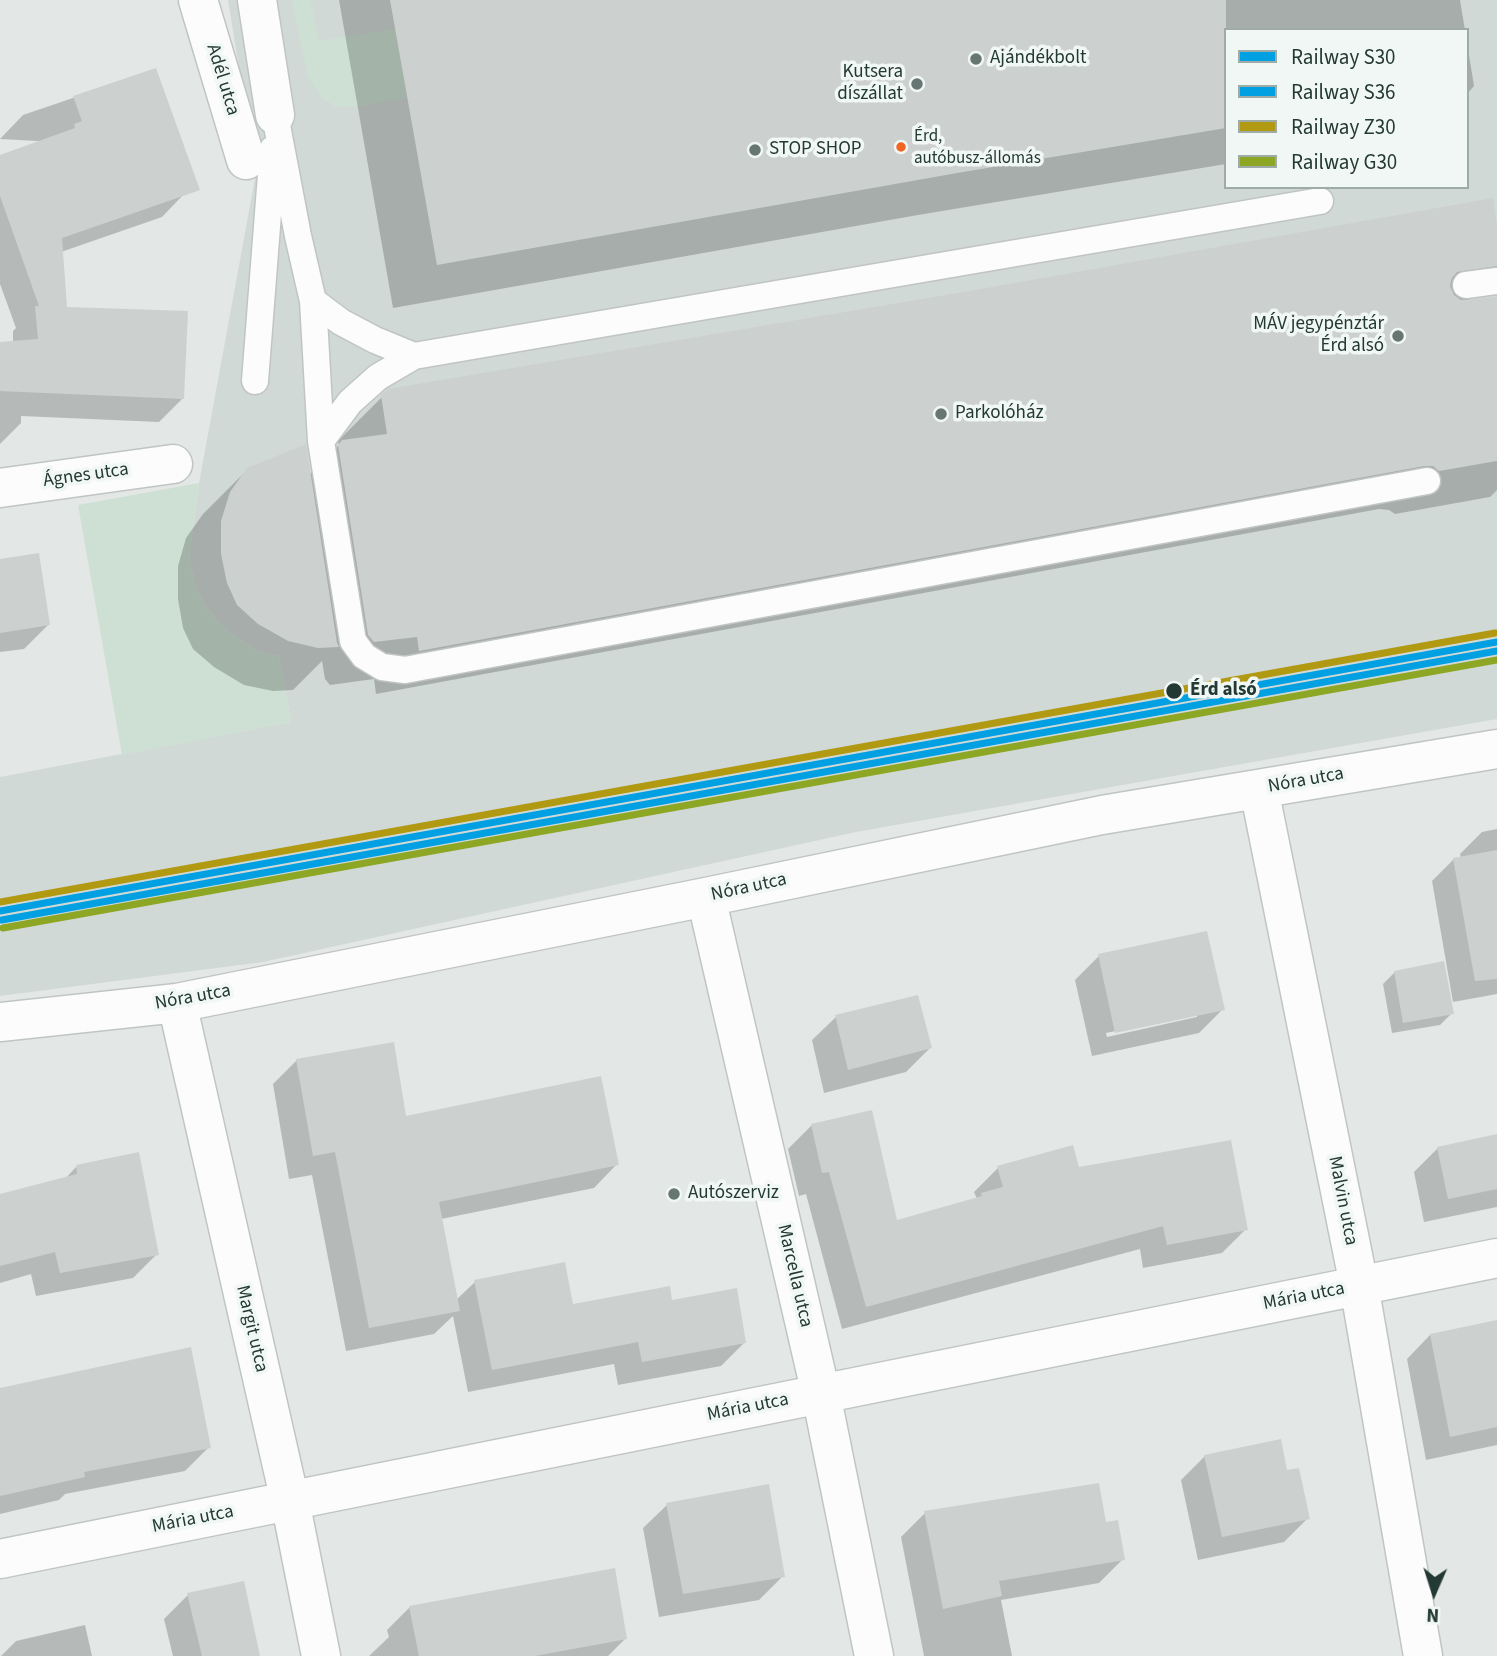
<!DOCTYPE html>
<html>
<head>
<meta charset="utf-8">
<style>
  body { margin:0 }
  #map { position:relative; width:1497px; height:1656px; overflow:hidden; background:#e3e8e6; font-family:"Source Sans 3",sans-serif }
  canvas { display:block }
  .legend { position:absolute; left:1224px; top:28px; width:245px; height:161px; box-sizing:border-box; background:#f1f7f4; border:2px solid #9faba7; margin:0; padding:9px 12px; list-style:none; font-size:21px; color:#233933 }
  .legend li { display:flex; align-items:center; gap:14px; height:35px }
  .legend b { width:35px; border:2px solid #9faba7 }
  .north { position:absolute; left:1399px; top:1558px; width:70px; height:70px; -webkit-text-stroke:5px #f1f7f4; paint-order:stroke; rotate:183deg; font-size:19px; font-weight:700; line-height:28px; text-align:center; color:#233933 }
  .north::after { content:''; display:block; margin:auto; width:24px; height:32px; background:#233933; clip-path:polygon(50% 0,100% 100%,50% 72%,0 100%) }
</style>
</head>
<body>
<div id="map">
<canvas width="1497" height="1656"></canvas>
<ul class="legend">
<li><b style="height:9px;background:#00a0e3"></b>Railway S30</li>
<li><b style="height:9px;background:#00a0e3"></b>Railway S36</li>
<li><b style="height:9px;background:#b19912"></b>Railway Z30</li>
<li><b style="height:9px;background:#8da624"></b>Railway G30</li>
</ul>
<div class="north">N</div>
</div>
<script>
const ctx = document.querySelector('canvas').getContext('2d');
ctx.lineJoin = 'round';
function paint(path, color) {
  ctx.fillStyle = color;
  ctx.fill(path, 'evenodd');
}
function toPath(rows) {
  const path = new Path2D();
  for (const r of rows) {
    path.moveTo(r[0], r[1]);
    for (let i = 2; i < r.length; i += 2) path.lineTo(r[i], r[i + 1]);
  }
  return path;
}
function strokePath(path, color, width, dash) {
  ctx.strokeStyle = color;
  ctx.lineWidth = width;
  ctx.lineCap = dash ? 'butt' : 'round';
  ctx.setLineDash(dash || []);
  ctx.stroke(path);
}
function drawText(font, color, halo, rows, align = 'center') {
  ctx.font = font + ' "Source Sans 3",sans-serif';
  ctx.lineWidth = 7;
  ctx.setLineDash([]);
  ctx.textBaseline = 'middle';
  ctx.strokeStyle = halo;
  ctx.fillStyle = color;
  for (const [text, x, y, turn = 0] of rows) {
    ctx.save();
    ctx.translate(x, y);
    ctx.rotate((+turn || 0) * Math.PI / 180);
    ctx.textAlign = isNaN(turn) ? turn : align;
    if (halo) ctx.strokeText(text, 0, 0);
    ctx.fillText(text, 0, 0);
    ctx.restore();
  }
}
const built = toPath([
  [228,0,1497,0,1497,719,856,832,263,962,0,996,0,777,291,722,279,656,259,652,230,633,209,611,196,588,189,558,199,483,256,173],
  [1226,30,1467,30,1467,187,1226,187]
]);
const green = toPath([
  [292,0,310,0,319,41,395,29,407,97,357,107,336,107,321,97,308,77],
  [199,483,189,558,196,588,209,611,230,633,259,652,279,656,291,722,122,755,78,505]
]);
const shadow = toPath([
  [339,0,1460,0,1465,30,1226,30,1226,164,918,215,393,308],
  [1467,43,1474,86,1467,94],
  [155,70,150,147,0,139,23,115],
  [0,189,185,193,162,217,61,252,66,309,183,398,159,422,21,416,21,423,0,444,0,343,13,343,13,331,16,328,0,284],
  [1497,234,1497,272,1467,302,1497,299,1497,490,1490,497,1395,514,1389,510,1379,509,376,694,374,679,330,685,325,679,322,661,293,690,273,691,244,685,214,667,193,649,183,628,178,599,178,566,186,538,203,514,248,469,309,475,339,445,338,441,383,396],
  [0,561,48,625,24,649,0,652],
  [1497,829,1497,994,1453,1002,1432,881,1454,859,1461,858,1460,854,1482,832],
  [1099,956,1223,1009,1199,1033,1092,1056,1075,980],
  [1197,1014,1197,1017,1107,1037,1106,1033],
  [1395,972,1452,1013,1440,1025,1392,1033,1383,984],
  [836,1017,930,1048,906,1072,824,1093,812,1040],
  [297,1060,405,1118,617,1164,594,1188,441,1219,456,1300,475,1282,572,1306,671,1302,745,1342,721,1366,618,1385,614,1364,468,1392,453,1316,434,1334,346,1351,312,1175,289,1179,273,1084],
  [812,1125,896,1222,977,1199,974,1192,998,1168,1078,1169,1246,1229,1222,1253,1143,1268,1140,1249,842,1329,806,1194,799,1196,788,1149],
  [1497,1136,1497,1207,1424,1222,1414,1172,1438,1148],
  [76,1167,157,1254,133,1278,36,1296,31,1274,0,1283,0,1196,64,1180],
  [1497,1322,1497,1445,1426,1460,1407,1359,1430,1335],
  [0,1390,209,1447,185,1471,65,1494,59,1500,0,1514],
  [1205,1456,1285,1472,1308,1518,1284,1542,1198,1560,1181,1480],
  [667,1505,783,1576,759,1600,659,1617,643,1528],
  [925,1513,1104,1524,1123,1559,1099,1583,1001,1600,1012,1656,924,1656,901,1537],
  [188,1595,258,1656,173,1656,164,1619],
  [410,1607,625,1639,608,1656,369,1656,389,1637,387,1630],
  [85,1625,92,1656,1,1656,16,1641]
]);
const building = toPath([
  [390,0,1226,0,1226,128,963,172,437,265],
  [156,68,200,190,62,238,67,307,188,311,184,399,0,391,0,342,38,339,35,306,39,306,0,196,0,155,75,128,74,124,82,121,73,96],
  [1493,198,1497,224,1497,266,1457,272,1452,278,1450,286,1454,295,1461,300,1497,297,1497,461,1439,471,1433,466,1424,466,419,651,417,637,374,642,368,635,338,445,342,440,387,434,381,395,388,389,975,290],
  [306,444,337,643,339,647,318,648,288,641,258,624,237,605,227,583,221,554,221,521,230,492,247,468],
  [39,553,50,625,0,633,0,559],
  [1497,850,1497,979,1475,981,1453,858],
  [1207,931,1225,1010,1115,1033,1098,954],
  [1444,961,1454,1014,1403,1023,1394,971],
  [918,995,932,1048,848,1070,835,1015],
  [394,1042,406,1116,601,1076,619,1165,439,1202,460,1311,369,1328,335,1152,313,1156,296,1059],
  [872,1110,897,1220,982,1196,981,1193,1003,1187,997,1166,1073,1145,1079,1167,1231,1140,1248,1230,1167,1245,1163,1226,866,1307,829,1172,822,1173,811,1124],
  [1497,1134,1497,1189,1448,1199,1437,1147],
  [139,1152,159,1255,60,1273,55,1252,0,1266,0,1194,77,1174,76,1165],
  [565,1262,573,1304,670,1286,672,1300,737,1288,746,1343,642,1362,638,1342,492,1370,474,1280],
  [1497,1320,1497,1427,1450,1437,1430,1334],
  [191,1347,211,1448,84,1472,85,1477,0,1496,0,1388],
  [1281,1439,1287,1470,1299,1468,1310,1519,1222,1537,1204,1455],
  [1099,1483,1106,1522,1118,1520,1125,1560,999,1581,1002,1596,943,1609,924,1511],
  [769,1484,785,1577,683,1594,666,1503],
  [615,1568,627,1639,535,1656,419,1656,409,1606],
  [244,1581,260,1656,202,1656,187,1593]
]);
const service = toPath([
  [275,115,298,236,313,301,321,441,353,641,364,656,382,667,405,670,1427,481],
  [1466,285,1497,281],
  [313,301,341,322,375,340,414,356,1320,201],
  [255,381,273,149],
  [321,441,350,402,378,377,414,356]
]);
const minor = toPath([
  [198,0,246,160],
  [257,0,275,115],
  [0,488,173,464],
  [1259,789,1359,1285,1423,1656],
  [706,897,821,1394,874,1656],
  [177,1003,290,1501,321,1656],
  [0,1022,177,1003,706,897,1102,815,1497,749],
  [0,1559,1497,1258]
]);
const rail1 = toPath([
  [0,911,1497,642]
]);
const rail2 = toPath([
  [2,920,1497,651]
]);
const rail3 = toPath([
  [0,902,1495,633]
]);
const rail4 = toPath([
  [3,928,1497,660]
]);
const markers = [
  [976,59,7,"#667672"],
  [917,84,7,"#667672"],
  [901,147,6,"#f26522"],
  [755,150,7,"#667672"],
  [1398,336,7,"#667672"],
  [941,414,7,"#667672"],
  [1174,691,9,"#233933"],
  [674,1194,7,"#667672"]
];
const busNames = [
  ["Érd,",914,137],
  ["autóbusz-állomás",914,159]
];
const poiNames = [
  ["Ajándékbolt",990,59],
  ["Kutsera",903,73,"right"],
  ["díszállat",903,95,"right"],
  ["STOP SHOP",769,150],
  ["MÁV jegypénztár",1384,325,"right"],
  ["Érd alsó",1384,347,"right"],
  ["Parkolóház",955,414],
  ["Autószerviz",688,1194]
];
const streetNames = [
  ["Adél utca",222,80,73],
  ["Ágnes utca",86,476,-8],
  ["Nóra utca",1306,781,-10],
  ["Nóra utca",749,888,-12],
  ["Nóra utca",193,998,-10],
  ["Malvin utca",1342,1201,79],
  ["Marcella utca",794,1276,77],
  ["Mária utca",1304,1297,-11],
  ["Margit utca",251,1329,77],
  ["Mária utca",748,1408,-11],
  ["Mária utca",193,1520,-11]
];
const stopNames = [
  ["Érd alsó",1190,691]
];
paint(built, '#d1d9d6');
paint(green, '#cee0d3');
paint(shadow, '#0003');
paint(building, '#ccd1cf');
strokePath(service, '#c0c5c3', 29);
strokePath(minor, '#c0c5c3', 41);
strokePath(service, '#fbfcfb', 26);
strokePath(minor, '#fbfcfb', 38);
strokePath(rail1, '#00a0e3', 7);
strokePath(rail2, '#00a0e3', 7);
strokePath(rail3, '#b19912', 7);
strokePath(rail4, '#8da624', 7);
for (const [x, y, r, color] of markers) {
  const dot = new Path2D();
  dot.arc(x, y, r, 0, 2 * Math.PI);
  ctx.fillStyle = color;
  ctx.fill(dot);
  strokePath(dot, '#f1f7f4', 2.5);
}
drawText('17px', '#233933', '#f1f7f4', busNames, 'left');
drawText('19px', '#233933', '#f1f7f4', poiNames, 'left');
drawText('19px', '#233933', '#f1f7f4', streetNames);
drawText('bold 19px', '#233933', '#f1f7f4', stopNames, 'left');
</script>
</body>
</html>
